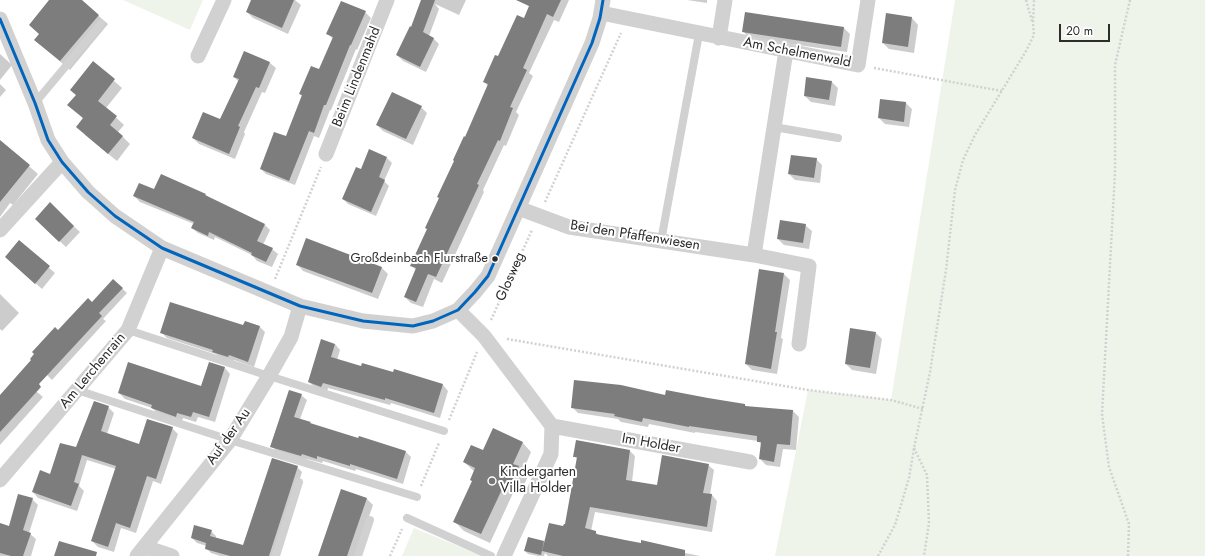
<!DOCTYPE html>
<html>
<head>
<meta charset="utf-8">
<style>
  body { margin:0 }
  #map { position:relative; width:1205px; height:556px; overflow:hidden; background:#fff; font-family:Jost,sans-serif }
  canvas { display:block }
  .scale { position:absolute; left:1059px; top:24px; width:51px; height:18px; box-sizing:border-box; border:2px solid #2c2c2c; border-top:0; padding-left:5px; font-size:12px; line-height:14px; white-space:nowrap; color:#2c2c2c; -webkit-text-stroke:3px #fff; paint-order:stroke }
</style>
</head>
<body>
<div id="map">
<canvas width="1205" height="556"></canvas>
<div class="scale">20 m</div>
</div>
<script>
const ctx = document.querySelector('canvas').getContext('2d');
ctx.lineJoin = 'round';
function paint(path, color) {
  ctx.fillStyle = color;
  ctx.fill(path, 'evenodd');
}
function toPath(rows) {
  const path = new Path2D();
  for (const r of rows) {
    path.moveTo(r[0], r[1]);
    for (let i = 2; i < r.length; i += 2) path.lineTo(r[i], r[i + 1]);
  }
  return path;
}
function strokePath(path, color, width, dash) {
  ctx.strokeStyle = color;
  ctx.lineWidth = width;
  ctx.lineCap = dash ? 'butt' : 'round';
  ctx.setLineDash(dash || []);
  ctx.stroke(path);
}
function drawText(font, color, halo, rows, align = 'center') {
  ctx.font = font + ' Jost,sans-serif';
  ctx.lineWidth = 4;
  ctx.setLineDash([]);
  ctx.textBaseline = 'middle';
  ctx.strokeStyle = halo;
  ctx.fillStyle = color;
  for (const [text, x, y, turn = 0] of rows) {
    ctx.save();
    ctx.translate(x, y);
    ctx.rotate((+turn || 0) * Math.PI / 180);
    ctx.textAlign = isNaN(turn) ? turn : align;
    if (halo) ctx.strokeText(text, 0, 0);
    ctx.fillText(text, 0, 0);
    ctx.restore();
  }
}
const green = toPath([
  [123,0,203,0,190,30],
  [955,0,1205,0,1205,556,775,556,808,390,891,400],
  [414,528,482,556,402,556]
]);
const shadow = toPath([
  [51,0,80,0,108,24,70,70,35,40,40,35],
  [252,0,295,0,301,5,288,34,253,18,247,12],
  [422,0,466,0,459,15,435,4,439,9,429,36,434,39,439,44,426,72,403,61,397,55,412,28],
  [533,0,569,0,559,22,554,20,529,73,533,76,516,112,519,115,506,146,504,145,483,190,484,192,442,283,434,279,423,307,411,303,405,297,416,270,411,265,428,230,426,228,488,86,484,82,524,19],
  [687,0,707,0,707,3],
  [365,12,371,18,357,50,356,49,331,110,330,110,319,138,314,136,295,185,266,174,261,169,286,138,302,96,300,94,320,70,333,39,328,34],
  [912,18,918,25,914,53,889,49,883,43],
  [844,28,850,34,847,52,749,38,743,31],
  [244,52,270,63,276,68,265,93,262,92,244,132,245,134,235,159,199,144,193,138,220,120,239,82,234,77],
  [0,54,12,65,0,80],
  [94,63,122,88,106,108,124,125,118,132,130,144,117,161,85,135,84,119,69,105,77,95],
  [832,82,838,88,835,106,811,102,805,96],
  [0,84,6,90,0,97],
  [906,103,912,109,909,127,885,124,879,118],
  [421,107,427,113,413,145,383,131,377,125],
  [0,141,38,174,13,205,10,203,0,217],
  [387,158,392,163,384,181,389,186,376,216,348,204,343,199],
  [816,159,822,165,820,183,795,180,789,174],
  [155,190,205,194,209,198,265,225,270,230,263,245,272,249,278,254,272,267,257,261,252,255,215,237,214,240,198,233,192,228,194,224,140,202,134,196],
  [50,204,80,232,66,247,42,225],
  [805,225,812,231,809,249,784,245,778,239],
  [19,242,55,273,42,289,6,257],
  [297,264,382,268,388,274,378,299,303,271],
  [760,270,784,274,790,280,781,338,783,339,777,374,752,370,746,364],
  [113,280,127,293,103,319,106,321,52,380,31,359,92,304],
  [0,294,19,313,2,331,0,329],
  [245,322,260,327,265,332,254,367,234,360,234,362,219,357,216,354,167,338,161,332,244,327],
  [876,333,882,339,876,374,852,370,846,364],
  [335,344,340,350,337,360,362,367,394,373,395,370,443,385,448,391,440,418,391,403,390,405,328,388,327,392,315,388,309,382],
  [225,368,230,374,215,422,198,417,196,422,183,418,182,421,157,413,152,408,125,399,119,393,202,388],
  [18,376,43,397,0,445,0,397],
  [301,395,307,400,300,419,310,423,313,425,406,452,411,457,403,484,356,469,355,471,323,461,322,463,307,459,306,461,277,452,272,446],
  [665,396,745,405,747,407,793,411,799,417,796,450,783,449,780,467,766,465,760,459,762,445,758,441,695,432,695,433,649,424,648,427,621,422,618,419,578,413,572,407],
  [108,407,114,413,107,434,140,445,172,428,178,434,161,484,153,481,136,533,121,528,114,552,98,547,92,541,116,469,87,460,79,486,84,491,77,511,38,498,33,492,51,475,77,449],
  [522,442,531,452,523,471,528,476,520,494,514,491,490,543,464,531,455,522,473,482,471,480,475,472,464,462,484,452],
  [630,451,635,456,632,482,658,486,708,465,714,470,710,495,712,495,717,501,712,532,595,512,591,531,595,532,599,535,700,556,548,556,545,553,544,556,538,556,528,554,525,551,544,542,545,543,566,525,578,460,574,456],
  [297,467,302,472,275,556,220,556,211,553,206,548,207,546,197,543,192,538,211,531,216,536,216,538,244,546],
  [342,490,367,499,373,505,355,556,319,556],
  [32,499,38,505,29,533,36,539,31,556,0,556,0,524,9,527]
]);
const building = toPath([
  [49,0,82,0,99,15,60,61,34,40,39,34,29,25],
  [251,0,294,0,282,28,246,12],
  [421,0,435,0,423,32,434,38,420,67,396,55,410,26,411,27],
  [516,0,561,0,553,17,547,14,523,68,527,70,510,107,513,108,500,141,498,140,477,184,479,185,436,277,428,274,416,302,404,297,416,268,410,266,427,229,425,228,439,198,437,197,454,161,453,160,464,136,465,137,488,84,483,82,495,55,498,56,517,15,524,18,529,6],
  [341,1,366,11,351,45,350,45,326,105,324,105,314,133,309,131,289,181,260,169,274,132,286,136,302,95,299,94,311,66,319,69,333,37,326,34],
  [745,12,844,27,841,47,742,32],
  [886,13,912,17,908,47,882,43],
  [244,51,270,62,259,88,256,87,238,126,240,127,229,154,192,138,203,112,220,119,239,79,233,77],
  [93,61,115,79,98,101,117,116,110,125,123,136,108,154,76,127,83,118,67,105,76,95,70,90],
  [806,77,832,81,829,100,804,96],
  [392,92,422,106,406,139,376,125],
  [880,99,906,102,904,122,878,118],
  [0,140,30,165,0,202],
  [369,149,387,157,379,177,385,180,371,212,342,199,356,167,361,169],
  [791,155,817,158,814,178,788,174],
  [161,174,206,194,205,195,265,224,257,241,273,248,266,262,251,255,252,253,209,232,208,236,191,228,194,222,133,196,139,183,154,189],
  [50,202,74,226,59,242,35,219],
  [780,220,806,224,803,243,777,239],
  [306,238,382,267,372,293,296,265],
  [19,240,50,266,35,284,5,257],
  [759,269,784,273,775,332,777,332,771,369,745,364],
  [113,279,123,288,99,313,102,316,39,384,41,387,0,432,0,395,31,360,30,359,34,354,32,352,55,327,58,330,88,298,92,302],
  [170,302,243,325,245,321,260,326,248,362,229,355,228,357,212,352,213,350,160,333],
  [850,328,876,332,870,368,845,364],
  [321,339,335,344,331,357,361,366,362,363,393,372,394,369,443,384,434,413,385,398,385,400,323,383,321,387,308,382],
  [128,362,201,386,209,362,225,367,209,417,193,412,191,417,177,413,176,417,151,408,152,405,118,393],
  [574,380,621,385,665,395,666,390,708,398,745,404,745,406,793,410,790,445,777,444,774,462,759,459,761,442,757,442,757,436,689,426,689,427,643,418,642,422,614,416,615,414,571,408],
  [289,390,302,394,294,417,311,422,310,423,358,438,359,436,406,451,397,479,350,464,350,466,317,456,317,459,302,454,301,456,270,447],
  [94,401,109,406,101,431,139,444,147,419,173,427,156,479,147,476,130,528,116,523,108,547,91,541,116,466,82,455,74,482,79,484,71,506,32,492,40,470,50,474,60,443,76,447],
  [493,428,523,442,513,464,519,466,510,485,505,483,481,534,453,522,472,481,470,480,475,468,463,462,471,445,483,450],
  [576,440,630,450,626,480,657,485,662,455,709,464,703,493,712,494,707,527,590,507,585,528,596,531,596,534,625,540,641,543,641,540,685,550,685,556,563,556,542,551,549,523,563,526,564,524,565,524,577,457,573,457],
  [272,458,298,466,269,556,230,556,205,549,206,543,191,538,194,525,212,530,210,536,243,545],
  [341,489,367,498,347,556,318,556],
  [18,494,33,498,23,530,31,533,23,556,11,556,0,553,0,523,9,526],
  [528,537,544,541,541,555,524,551],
  [59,541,97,552,96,556,54,556]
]);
const path = toPath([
  [1026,0,1032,21],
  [874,68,1002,91],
  [545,202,621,33],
  [275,279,321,167],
  [491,320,532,230],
  [507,339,808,390,891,400,923,409],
  [449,420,477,352],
  [914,448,927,475,929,523,924,556],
  [421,486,439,443],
  [390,556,402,529],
  [878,556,895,525,909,478,914,448,930,372,946,270,955,190,963,160,975,135,1026,51,1034,35,1033,24,1034,0],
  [1128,556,1129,524,1109,467,1102,414,1115,172,1115,65,1130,0]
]);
const service = toPath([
  [35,103,101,24],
  [774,127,838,138],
  [661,241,699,34],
  [128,330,269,376,444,431],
  [77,390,230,440,417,497],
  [407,518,491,556],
  [276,556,299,482],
  [358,556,370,520]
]);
const minor = toPath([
  [601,13,858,65,868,0],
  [0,19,35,103,48,140,62,162,88,192,115,216,162,248,300,306,363,321,413,326,433,321,458,310,475,292,488,276,592,43,600,18,603,0],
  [719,38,725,0],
  [786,51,754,255,809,266,799,344],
  [198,56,224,0],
  [326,154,387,0],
  [518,208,569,227,754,255],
  [0,230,62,162],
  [458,310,484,336,552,426,551,454,504,556],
  [552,426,750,462],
  [0,480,128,330,162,248],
  [145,547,172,556],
  [137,556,230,440,269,376,291,337,300,306]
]);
const bus1 = toPath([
  [0,19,35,103,48,140,62,162,88,192,115,216,162,248,300,306,363,321,413,326,433,321,458,310,475,292,488,276,592,43,600,18,603,0]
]);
const markers = [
  [495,259,3.5,"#2c2c2c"],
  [492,481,4,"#767676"]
];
const busNames = [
  ["Großdeinbach Flurstraße",488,259]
];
const streetNames = [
  ["Am Schelmenwald",797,53,11],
  ["Beim Lindenmahd",357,77,-68],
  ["Bei den Pfaffenwiesen",635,236,9],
  ["Glosweg",511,277,-66],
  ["Am Lerchenrain",93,371,-50],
  ["Auf der Au",229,437,-55],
  ["Im Holder",651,444,10]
];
const poiNames = [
  ["Kindergarten",500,473],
  ["Villa Holder",500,489]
];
paint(green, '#eef4ea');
paint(shadow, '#0003');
paint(building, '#7d7d7d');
strokePath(path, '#d1d1d1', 2.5, [2, 2]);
strokePath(service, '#d1d1d1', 8);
strokePath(minor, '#d1d1d1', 15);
strokePath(bus1, '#0065bd', 3);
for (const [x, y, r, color] of markers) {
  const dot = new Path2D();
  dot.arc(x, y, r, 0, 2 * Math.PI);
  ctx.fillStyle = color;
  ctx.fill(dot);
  strokePath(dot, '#fff', 1.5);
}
drawText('13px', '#2c2c2c', '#fff', busNames, 'right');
drawText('14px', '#2c2c2c', '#fff', streetNames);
drawText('14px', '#2c2c2c', '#fff', poiNames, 'left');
</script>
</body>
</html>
